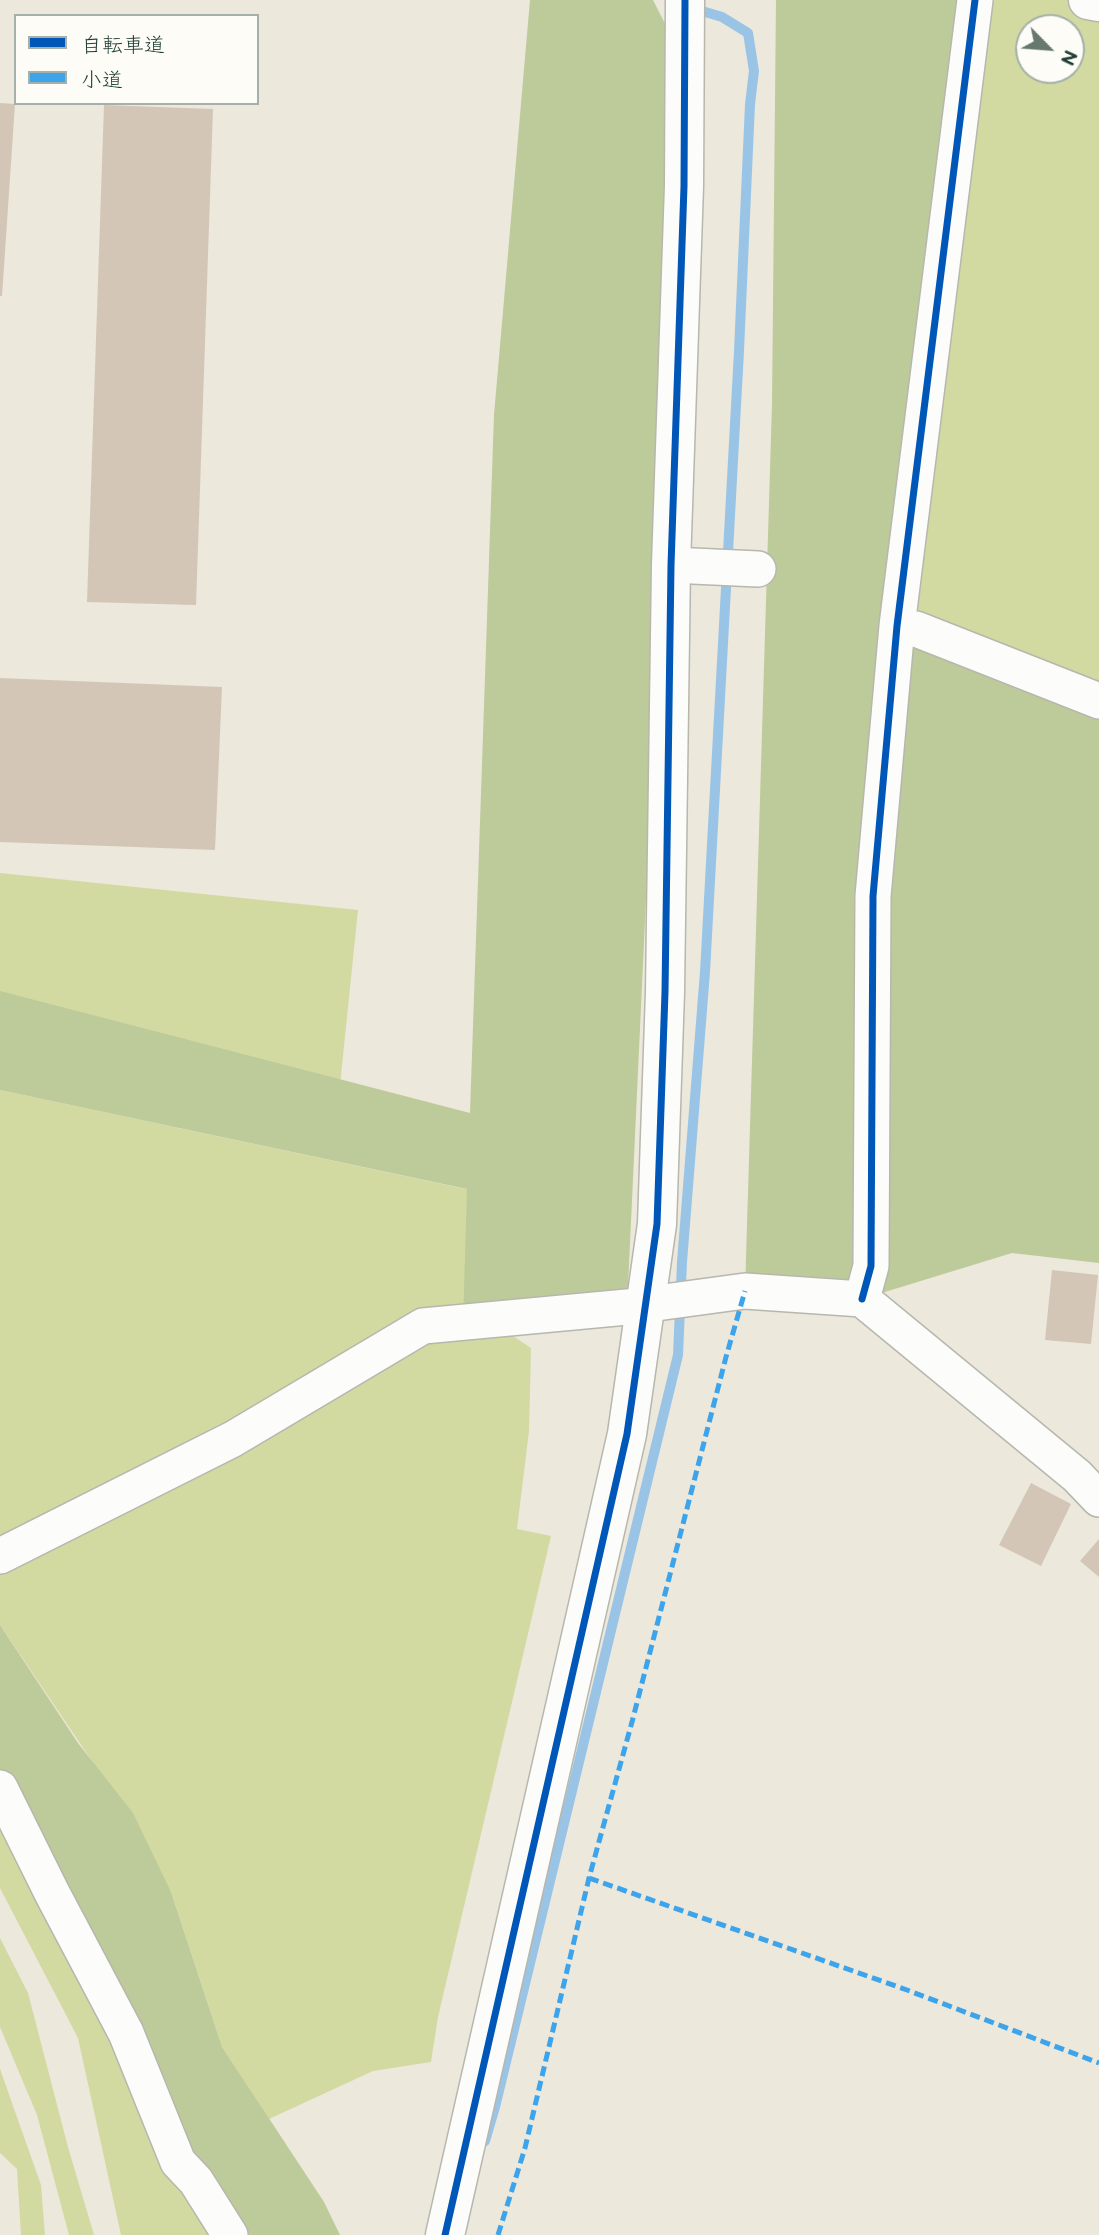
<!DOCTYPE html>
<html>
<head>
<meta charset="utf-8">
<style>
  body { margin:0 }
  #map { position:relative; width:1099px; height:2235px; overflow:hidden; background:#ece8dc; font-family:"Balsamiq Sans","Klee One",sans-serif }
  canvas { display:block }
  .legend { position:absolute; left:14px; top:14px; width:245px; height:91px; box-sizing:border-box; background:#fdfcf7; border:2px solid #a4b0a9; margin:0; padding:9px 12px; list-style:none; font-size:21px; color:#1f3d34 }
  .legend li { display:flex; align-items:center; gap:14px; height:35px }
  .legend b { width:35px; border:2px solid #a4b0a9 }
  .north { position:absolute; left:1015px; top:14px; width:70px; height:70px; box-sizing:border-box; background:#fdfcf7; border:2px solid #a4b0a9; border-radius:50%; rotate:115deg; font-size:19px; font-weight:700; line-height:28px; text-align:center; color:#1f3d34 }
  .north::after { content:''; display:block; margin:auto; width:24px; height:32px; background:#67796f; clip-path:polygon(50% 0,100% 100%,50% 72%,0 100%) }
</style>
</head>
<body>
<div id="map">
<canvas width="1099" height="2235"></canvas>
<ul class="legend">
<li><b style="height:9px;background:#0057b8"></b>自転車道</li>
<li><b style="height:9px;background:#3da4eb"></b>小道</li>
</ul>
<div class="north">N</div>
</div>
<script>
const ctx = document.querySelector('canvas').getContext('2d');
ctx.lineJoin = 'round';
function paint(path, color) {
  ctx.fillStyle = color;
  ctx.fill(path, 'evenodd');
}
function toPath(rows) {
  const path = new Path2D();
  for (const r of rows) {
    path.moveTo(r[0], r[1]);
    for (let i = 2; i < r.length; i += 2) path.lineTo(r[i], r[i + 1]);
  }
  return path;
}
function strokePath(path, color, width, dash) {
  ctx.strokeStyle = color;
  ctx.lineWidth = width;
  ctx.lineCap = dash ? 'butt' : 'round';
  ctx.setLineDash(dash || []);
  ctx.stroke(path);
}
const green = toPath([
  [961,0,1099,0,1099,701,897,626],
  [1029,28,1071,28,1071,70,1029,70],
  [0,873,358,910,339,1095,0,1000],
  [0,1090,475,1191,510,1334,531,1348,529,1431,517,1529,551,1536,438,2017,431,2062,373,2071,269,2119,222,2047,171,1892,92,1761,0,1625],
  [0,1794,226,2235,121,2235,78,2038,0,1888],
  [0,1938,28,1993,68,2147,94,2235,69,2235,37,2115,0,2027],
  [0,2069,41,2185,45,2235,21,2235,17,2169,0,2153]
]);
const forest = toPath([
  [530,0,653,0,685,63,627,1307,463,1323,467,1189,0,1090,0,991,470,1113,494,415],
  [776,0,961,0,916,629,1099,702,1099,1263,1012,1253,862,1299,745,1291,772,404],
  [0,1625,78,1743,133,1813,171,1892,222,2047,324,2202,340,2235,231,2235,0,1786]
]);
const stream = toPath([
  [485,2141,495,2107,678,1355,682,1262,705,972,739,351,750,104,754,71,748,33,722,17,692,8]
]);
const building = toPath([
  [0,103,15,104,2,296,0,296],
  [104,105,213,109,196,605,87,602],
  [0,678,222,687,215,850,0,842],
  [1052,1270,1098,1275,1091,1344,1045,1340],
  [1031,1483,1071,1504,1041,1566,999,1545],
  [1099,1539,1099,1577,1080,1561]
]);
const minor = toPath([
  [671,565,758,569],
  [897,626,916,629,1099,701],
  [862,1299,871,1266,873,896,897,626,975,0],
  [0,1556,233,1439,423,1326,627,1307,745,1291,862,1299,1077,1476,1099,1499],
  [0,1788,52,1893,126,2033,178,2162,196,2181,230,2235]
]);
const tertiary = toPath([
  [1088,0,1099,2],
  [445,2235,627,1434,657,1224,665,992,671,565,684,186,685,0]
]);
const quiet = toPath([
  [589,1878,907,1990,1099,2063],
  [498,2235,525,2148,589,1878,632,1722,726,1357,745,1291]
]);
const cycleway = toPath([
  [862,1299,871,1266,873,896,897,626,975,0],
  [445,2235,627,1434,657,1224,665,992,671,565,684,186,685,0]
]);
paint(green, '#d2daa2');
paint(forest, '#bdca9a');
strokePath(stream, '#9ac4e6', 10);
paint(building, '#d3c6b7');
strokePath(minor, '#b7b7ae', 38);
strokePath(tertiary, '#b7b7ae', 41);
strokePath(minor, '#fcfcfa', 35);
strokePath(tertiary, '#fcfcfa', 38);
strokePath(quiet, '#3da4eb', 5, [10, 5]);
strokePath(cycleway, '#0057b8', 7);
</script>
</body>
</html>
